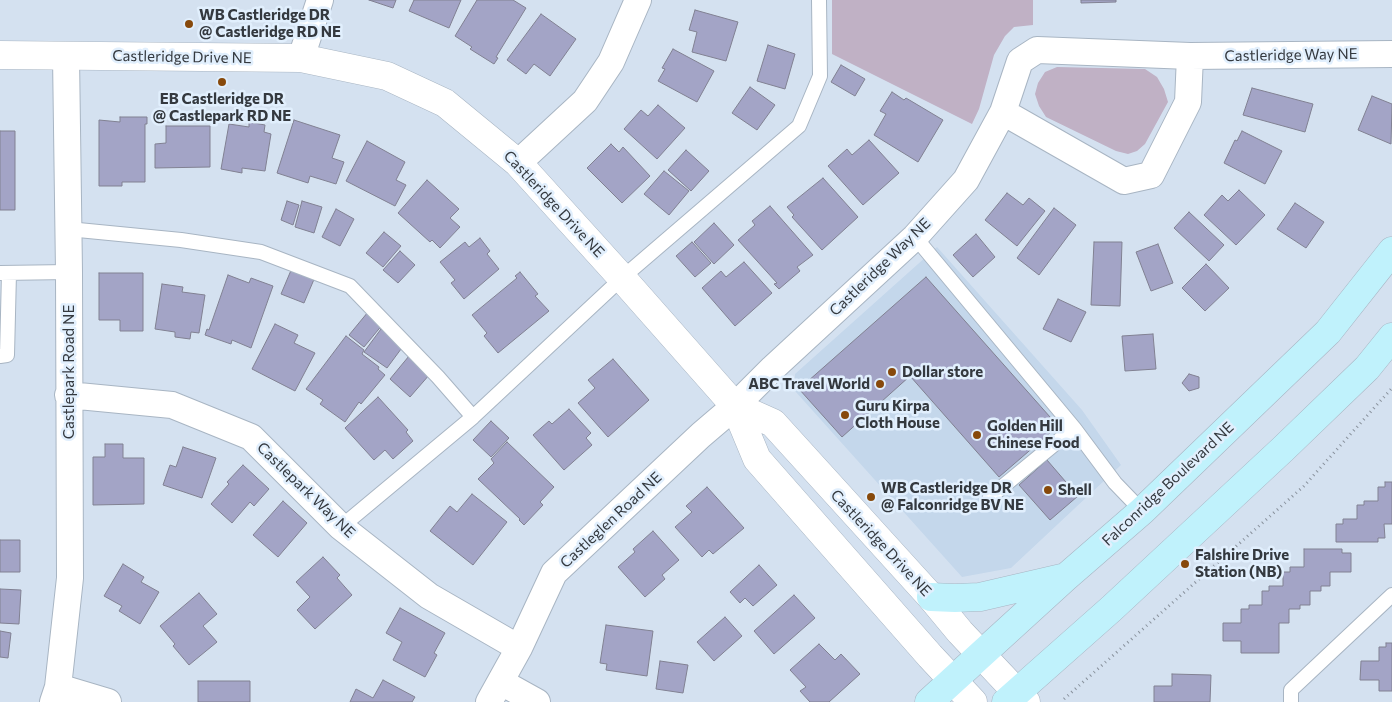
<!DOCTYPE html>
<html>
<head>
<meta charset="utf-8">
<style>
  body { margin:0 }
  canvas { display:block; background:#d4e1f0 }
</style>
</head>
<body>
<canvas width="1392" height="702"></canvas>
<script>
const ctx = document.querySelector('canvas').getContext('2d');
ctx.lineJoin = 'round';
function paint(path, color) {
  ctx.fillStyle = color;
  ctx.fill(path, 'evenodd');
}
function toPath(rows) {
  const path = new Path2D();
  for (const r of rows) {
    path.moveTo(r[0], r[1]);
    for (let i = 2; i < r.length; i += 2) path.lineTo(r[i], r[i + 1]);
  }
  return path;
}
function strokePath(path, color, width, dash) {
  ctx.strokeStyle = color;
  ctx.lineWidth = width;
  ctx.lineCap = dash ? 'butt' : 'round';
  ctx.setLineDash(dash || []);
  ctx.stroke(path);
}
function drawText(font, color, halo, rows, align = 'center') {
  ctx.font = font + ' Commissioner,sans-serif';
  ctx.lineWidth = 5;
  ctx.setLineDash([]);
  ctx.textBaseline = 'middle';
  ctx.strokeStyle = halo;
  ctx.fillStyle = color;
  for (const [text, x, y, turn = 0] of rows) {
    ctx.save();
    ctx.translate(x, y);
    ctx.rotate((+turn || 0) * Math.PI / 180);
    ctx.textAlign = isNaN(turn) ? turn : align;
    if (halo) ctx.strokeText(text, 0, 0);
    ctx.fillText(text, 0, 0);
    ctx.restore();
  }
}
const built = toPath([
  [937,247,1082,410,1121,465,1011,568,962,577,795,391,795,374]
]);
const green = toPath([
  [832,0,1033,0,1033,25,1014,27,1005,36,994,55,979,109,972,124,832,54],
  [1057,67,1145,69,1157,77,1164,89,1168,102,1145,144,1137,151,1128,154,1116,151,1046,117,1039,106,1035,94,1038,83,1045,72]
]);
const building = toPath([
  [369,0,396,0,393,8,369,0],
  [414,0,461,0,449,28,409,11,414,0],
  [477,0,513,0,526,8,496,57,498,58,494,64,470,49,472,47,455,36,477,0],
  [1081,0,1116,0,1116,2,1081,3,1081,0],
  [695,10,738,22,726,61,692,52,697,32,689,30,695,10],
  [541,14,576,39,550,76,534,64,526,74,507,60,541,14],
  [768,45,795,54,785,89,757,81,768,45],
  [673,49,714,71,697,102,658,81,665,69,662,68,673,49],
  [841,65,865,79,855,96,831,82,841,65],
  [750,87,775,105,757,130,732,113,750,87],
  [1252,88,1313,104,1305,132,1243,115,1252,88],
  [892,92,904,100,906,98,943,120,918,162,874,135,886,114,880,111,892,92],
  [1372,96,1392,104,1391,144,1358,130,1372,96],
  [658,105,685,128,657,159,624,129,641,110,648,116,658,105],
  [120,117,147,117,147,124,145,124,145,182,122,182,122,186,99,186,99,120,120,122,120,117],
  [294,120,340,135,332,158,344,162,336,184,310,176,308,183,277,173,294,120],
  [249,122,265,125,264,132,271,134,265,171,242,168,242,173,221,169,229,124,249,127,249,122],
  [166,126,210,126,210,167,155,168,155,144,166,143,166,126],
  [0,131,15,131,15,210,0,210,0,131],
  [1242,131,1282,151,1265,184,1224,163,1235,140,1237,141,1242,131],
  [869,140,899,173,863,205,828,166,847,149,852,155,869,140],
  [367,141,405,162,396,180,406,185,395,206,346,181,367,141],
  [611,144,619,152,623,147,650,176,622,203,587,168,611,144],
  [686,150,709,171,691,191,668,170,686,150],
  [664,171,689,191,669,215,644,194,664,171],
  [823,178,858,217,822,250,792,217,794,215,787,207,823,178],
  [427,180,459,209,450,218,460,227,440,248,432,240,430,242,398,213,427,180],
  [1239,190,1265,215,1236,245,1204,215,1222,195,1228,201,1239,190],
  [1007,193,1023,205,1029,198,1045,211,1017,246,985,220,1007,193],
  [287,201,299,205,293,225,281,220,287,201],
  [302,201,322,207,314,233,295,227,302,201],
  [1295,203,1324,222,1306,248,1277,229,1295,203],
  [770,206,813,255,797,267,800,271,779,289,774,284,777,283,738,240,755,225,752,221,770,206],
  [1054,208,1076,225,1039,275,1017,258,1054,208],
  [336,209,354,219,340,246,322,237,336,209],
  [1189,212,1224,245,1209,261,1174,228,1189,212],
  [714,223,734,245,714,264,694,242,714,223],
  [384,232,401,246,383,267,366,253,384,232],
  [976,234,995,257,973,277,953,255,976,234],
  [480,238,490,251,487,254,499,269,464,299,451,283,455,280,440,262,465,242,469,247,480,238],
  [692,242,711,263,695,277,676,256,692,242],
  [1094,242,1122,242,1120,306,1091,305,1094,242],
  [1158,244,1173,283,1151,291,1136,252,1158,244],
  [400,251,415,265,398,283,383,270,400,251],
  [744,262,772,293,735,326,702,288,721,271,726,277,744,262],
  [1206,264,1229,288,1205,311,1182,288,1206,264],
  [292,268,315,277,304,303,281,294,292,268],
  [520,272,538,294,535,296,549,311,498,353,484,336,487,333,472,315,517,278,515,276,520,272],
  [99,273,143,273,143,331,120,331,120,320,99,320,99,273],
  [228,275,249,283,251,278,273,286,251,348,232,340,231,344,205,335,207,329,209,330,228,275],
  [926,277,1058,426,999,477,910,376,842,437,799,389,926,277],
  [162,284,183,287,182,292,205,295,199,333,191,332,190,339,175,337,175,332,155,329,162,284],
  [1058,299,1086,312,1071,342,1043,329,1058,299],
  [368,312,383,324,364,347,349,335,368,312],
  [275,324,298,335,294,343,315,353,295,391,252,369,275,324],
  [381,329,404,345,387,368,364,352,381,329],
  [1153,334,1156,369,1125,371,1122,336,1153,334],
  [346,336,364,350,362,354,379,367,378,369,385,375,361,404,359,402,345,422,320,404,323,400,306,389,346,336],
  [409,356,430,374,410,397,390,379,409,356],
  [613,359,649,400,608,437,578,403,595,388,588,380,613,359],
  [1189,374,1199,377,1199,388,1189,391,1182,383,1189,374],
  [378,397,408,430,406,432,413,441,393,459,385,450,374,460,345,428,378,397],
  [569,409,591,433,586,438,592,445,564,470,533,435,549,421,552,424,569,409],
  [491,421,509,438,491,457,473,440,491,421],
  [507,442,554,487,540,502,543,505,524,525,519,520,520,519,478,479,494,463,491,459,507,442],
  [105,444,123,444,123,458,144,458,144,504,93,505,93,457,105,457,105,444],
  [183,447,216,458,202,498,163,485,170,465,176,467,183,447],
  [1047,460,1078,496,1050,520,1019,485,1047,460],
  [243,465,269,489,254,506,250,502,232,523,211,504,229,484,227,482,243,465],
  [1385,482,1392,482,1392,524,1384,524,1385,538,1378,538,1378,542,1336,542,1336,524,1343,524,1343,519,1357,519,1357,505,1364,505,1364,501,1378,501,1378,487,1385,487,1385,482],
  [707,487,744,528,713,554,709,550,702,557,675,527,692,512,686,506,707,487],
  [472,494,507,522,473,565,430,531,450,506,457,512,472,494],
  [283,501,307,523,278,557,253,535,283,501],
  [653,531,679,560,662,575,665,579,645,597,618,567,635,552,633,549,653,531],
  [0,540,20,540,20,572,0,572,0,540],
  [1304,549,1342,549,1342,553,1351,553,1351,572,1330,572,1330,586,1321,586,1321,591,1310,591,1310,605,1300,605,1300,609,1289,609,1289,623,1279,623,1279,653,1241,653,1241,641,1223,641,1223,623,1241,623,1241,609,1249,609,1249,605,1262,605,1262,591,1269,591,1269,586,1283,586,1283,572,1290,572,1290,567,1304,567,1304,549],
  [323,557,340,575,337,578,352,595,315,629,297,610,310,597,296,582,323,557],
  [123,564,144,577,141,582,159,592,140,624,119,611,122,606,104,596,123,564],
  [759,565,777,585,753,606,745,598,740,603,730,592,759,565],
  [0,589,21,590,19,624,0,623,0,589],
  [199,593,217,614,203,626,217,642,189,665,173,646,175,644,160,626,199,593],
  [794,595,815,618,774,654,754,631,794,595],
  [400,608,445,633,434,653,437,655,425,677,393,660,402,642,386,633,400,608],
  [725,617,742,636,714,661,697,642,725,617],
  [606,625,653,631,647,676,606,670,607,664,600,663,606,625],
  [0,631,11,633,8,658,0,657,0,631],
  [1386,643,1392,643,1392,691,1379,691,1379,680,1360,680,1361,661,1379,661,1379,647,1386,647,1386,643],
  [819,644,835,660,841,654,860,674,829,702,810,702,800,691,806,687,790,670,819,644],
  [660,661,688,665,683,693,656,689,660,661],
  [1172,674,1211,675,1210,702,1154,702,1154,686,1172,686,1172,674],
  [383,680,415,697,412,702,350,702,356,689,373,698,383,680],
  [198,681,250,681,250,702,198,702,198,681]
]);
const path = toPath([
  [1064,699,1304,486,1392,388]
]);
const service = toPath([
  [68,229,181,240,261,252,350,286,438,377,473,417,622,278,799,126,820,76,819,0],
  [915,237,1074,428,1115,483,1142,511],
  [0,273,69,272],
  [0,356,7,355,9,273],
  [990,497,1074,428],
  [341,527,473,417],
  [1291,702,1291,690,1392,595]
]);
const minor = toPath([
  [301,58,320,0],
  [1003,112,1124,181,1151,175,1188,102,1190,56],
  [518,163,585,101,611,62,638,0],
  [68,395,172,405,251,437,341,527,429,596,519,648],
  [501,682,537,702],
  [58,687,108,702],
  [53,702,58,687,70,578,69,272,66,56],
  [489,702,519,648,554,573,701,435,735,406,773,368,915,237,966,180,1003,112,1020,61,1037,50,1190,56,1392,54]
]);
const tertiary = toPath([
  [0,55,301,58,387,76,445,103,518,163,622,278,735,406,757,459,930,656,973,702],
  [735,406,773,423,931,597,960,632,1026,702]
]);
const secondary = toPath([
  [931,597,955,598,980,597,1062,578],
  [929,702,1066,577,1142,511,1328,332,1392,251],
  [1006,702,1111,609,1283,449,1367,368,1392,337]
]);
const markers = [
  [189,24,5,"#87490b"],
  [222,82,5,"#87490b"],
  [892,372,5,"#87490b"],
  [880,384,5,"#87490b"],
  [845,415,5,"#87490b"],
  [977,435,5,"#87490b"],
  [1048,490,5,"#87490b"],
  [871,497,5,"#87490b"],
  [1185,564,5,"#87490b"]
];
const poiNames = [
  ["WB Castleridge DR",199,15],
  ["@ Castleridge RD NE",199,32],
  ["EB Castleridge DR",222,99,"center"],
  ["@ Castlepark RD NE",222,116,"center"],
  ["Dollar store",902,372],
  ["ABC Travel World",870,384,"right"],
  ["Guru Kirpa",855,406],
  ["Cloth House",855,423],
  ["Golden Hill",987,426],
  ["Chinese Food",987,443],
  ["WB Castleridge DR",881,488],
  ["@ Falconridge BV NE",881,505],
  ["Shell",1058,490],
  ["Falshire Drive",1195,555],
  ["Station (NB)",1195,572]
];
const streetNames = [
  ["Castleridge Way NE",1291,55,-1],
  ["Castleridge Drive NE",182,57,1],
  ["Castleridge Drive NE",554,204,47],
  ["Castleridge Way NE",880,267,-44],
  ["Castlepark Road NE",69,372,-90],
  ["Falconridge Boulevard NE",1168,484,-43],
  ["Castlepark Way NE",306,490,44],
  ["Castleglen Road NE",611,520,-43],
  ["Castleridge Drive NE",881,543,47]
];
paint(built, '#c4d7eb');
paint(green, '#c0b1c5');
paint(building, '#a3a4c6');
strokePath(building, '#818192', 1);
strokePath(service, '#a8b5c3', 16);
strokePath(minor, '#a8b5c3', 28);
strokePath(tertiary, '#a8b5c3', 29);
strokePath(secondary, '#a8b5c3', 29);
strokePath(path, '#89929d', 3, [1, 4]);
strokePath(service, '#fff', 14);
strokePath(minor, '#fff', 26);
strokePath(tertiary, '#fff', 28);
strokePath(secondary, '#c0f2fc', 28);
for (const [x, y, r, color] of markers) {
  const dot = new Path2D();
  dot.arc(x, y, r, 0, 2 * Math.PI);
  ctx.fillStyle = color;
  ctx.fill(dot);
  strokePath(dot, '#e1effd', 2);
}
drawText('bold 15px', '#34393f', '#e1effd', poiNames, 'left');
drawText('15px', '#34393f', '#e1effd', streetNames);
</script>
</body>
</html>
